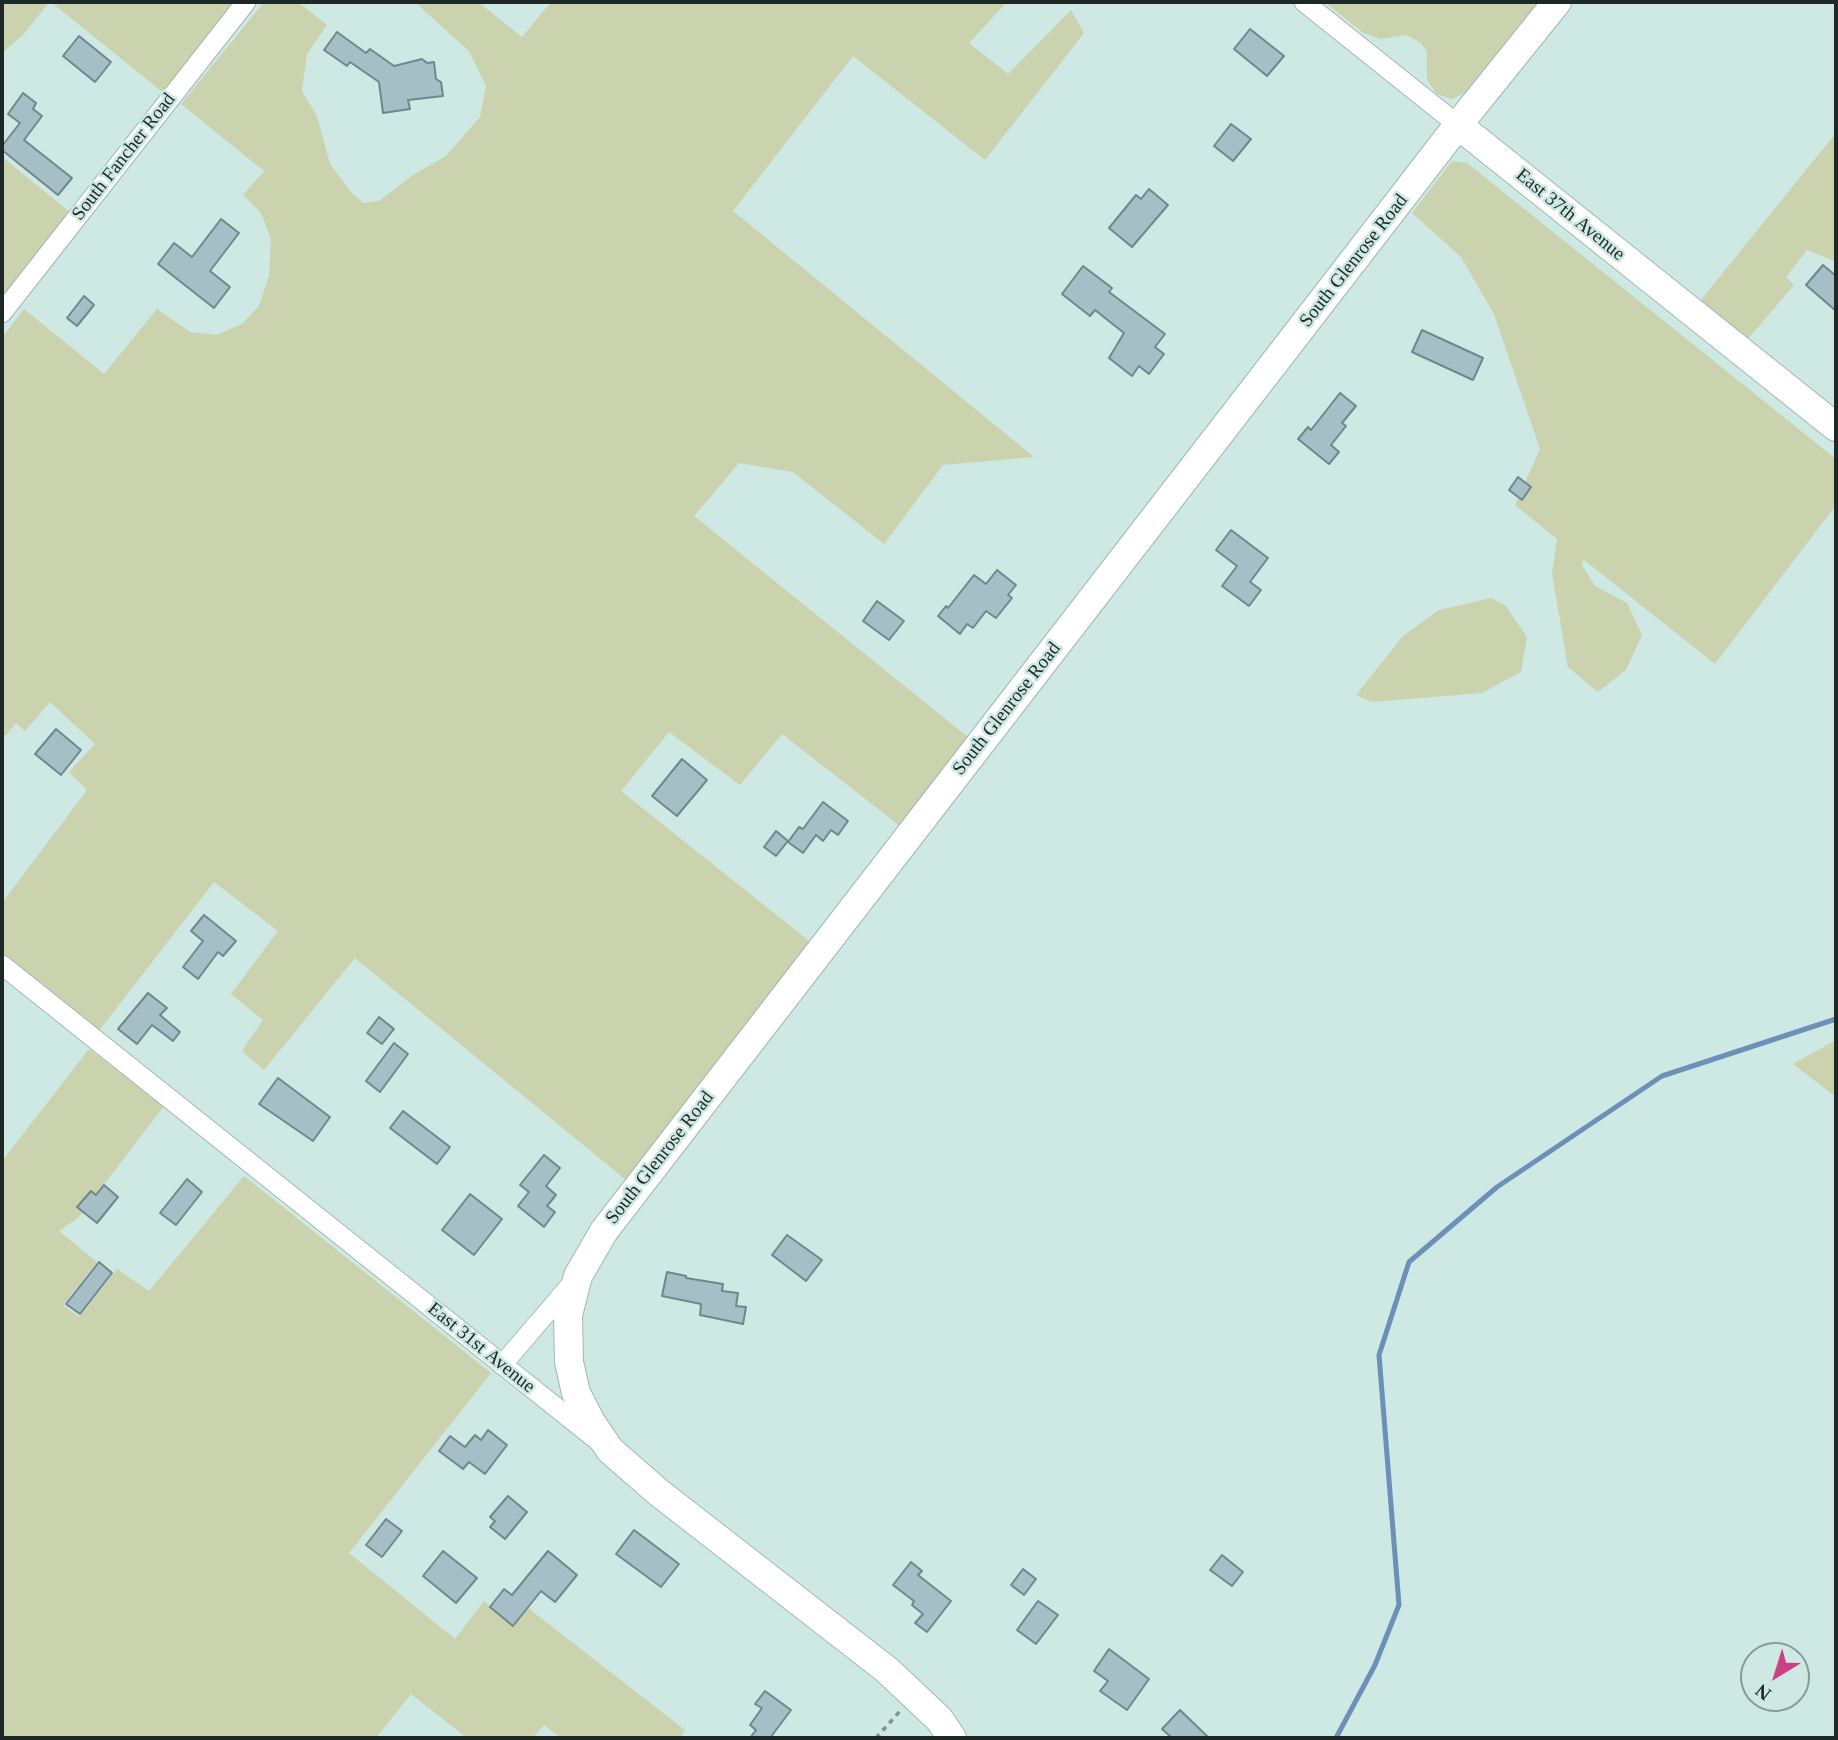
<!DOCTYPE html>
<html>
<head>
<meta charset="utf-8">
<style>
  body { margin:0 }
  #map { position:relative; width:1838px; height:1740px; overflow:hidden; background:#cee8e4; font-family:Georgia,serif }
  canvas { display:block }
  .frame { position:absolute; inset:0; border:4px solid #1e2826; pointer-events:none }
  .north { position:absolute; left:1740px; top:1642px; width:70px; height:70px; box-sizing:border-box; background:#cee8e4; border:2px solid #889b98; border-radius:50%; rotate:218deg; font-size:19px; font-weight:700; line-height:28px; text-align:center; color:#1e2826 }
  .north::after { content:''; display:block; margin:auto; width:24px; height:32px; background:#c94384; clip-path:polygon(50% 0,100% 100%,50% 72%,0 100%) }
</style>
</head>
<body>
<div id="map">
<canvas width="1838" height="1740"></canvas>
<div class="frame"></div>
<div class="north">N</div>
</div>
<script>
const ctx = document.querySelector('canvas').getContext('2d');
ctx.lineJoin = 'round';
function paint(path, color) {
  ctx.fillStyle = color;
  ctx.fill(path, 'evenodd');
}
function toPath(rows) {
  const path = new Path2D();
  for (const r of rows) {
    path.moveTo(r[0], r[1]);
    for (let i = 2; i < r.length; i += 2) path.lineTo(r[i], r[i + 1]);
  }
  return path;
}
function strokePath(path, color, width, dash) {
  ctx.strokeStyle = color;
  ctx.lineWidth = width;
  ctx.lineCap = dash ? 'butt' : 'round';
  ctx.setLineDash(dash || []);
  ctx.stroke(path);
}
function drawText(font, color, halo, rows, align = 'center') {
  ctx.font = font + ' Georgia,serif';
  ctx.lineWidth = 5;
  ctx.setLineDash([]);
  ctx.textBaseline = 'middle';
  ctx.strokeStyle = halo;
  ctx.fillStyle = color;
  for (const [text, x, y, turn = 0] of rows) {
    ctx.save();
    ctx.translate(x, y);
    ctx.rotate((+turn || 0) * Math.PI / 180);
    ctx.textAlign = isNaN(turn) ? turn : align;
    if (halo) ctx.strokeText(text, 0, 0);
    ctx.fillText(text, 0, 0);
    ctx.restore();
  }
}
const green = toPath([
  [2,2,49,2,24,34,2,53],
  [51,2,237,2,166,95],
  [264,2,298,2,327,25,307,54,302,91,317,116,330,164,351,192,363,203,379,201,413,175,446,156,480,117,486,86,469,51,416,3,407,2,478,2,522,37,551,2,1007,2,969,43,1008,74,1071,10,1084,33,985,160,853,56,733,211,1034,457,943,465,884,544,793,472,739,463,694,516,969,738,900,826,782,734,740,785,669,732,621,791,814,945,626,1180,355,958,264,1070,242,1051,263,1020,231,994,278,931,214,882,98,1032,2,956,2,903,87,790,69,772,95,744,50,702,25,731,16,723,2,740,2,338,24,309,104,374,157,309,190,332,216,335,242,324,259,306,269,276,271,239,261,213,243,195,264,171,181,104],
  [1325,2,1539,2,1471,90,1452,99,1437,94,1431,86,1427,79,1427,52,1420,42,1406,35,1380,39,1362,32],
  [1836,133,1836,262,1807,250,1786,277,1794,285,1747,340,1700,301],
  [2,157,71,213,2,301],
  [1452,161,1467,163,1836,459,1836,505,1715,664,1583,559,1582,565,1595,586,1627,603,1642,635,1626,670,1598,692,1568,667,1552,574,1557,539,1515,505,1540,449,1494,314,1461,257,1412,213],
  [1491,598,1505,605,1527,637,1521,672,1482,693,1372,702,1356,695,1403,636,1439,610],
  [1836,1040,1836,1097,1793,1064],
  [89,1049,164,1106,79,1217,59,1231,97,1262,63,1305,79,1317,117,1269,149,1291,244,1176,491,1373,349,1553,455,1639,484,1601,513,1626,528,1608,685,1730,680,1738,561,1738,544,1725,533,1738,467,1738,411,1694,376,1738,2,1738,2,1161]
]);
const stream = toPath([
  [1336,1738,1375,1665,1399,1605,1379,1355,1409,1262,1497,1187,1662,1076,1836,1019]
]);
const building = toPath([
  [1250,29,1284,56,1267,76,1234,49,1250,29],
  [337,32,366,53,370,49,394,66,422,59,427,63,434,62,436,79,441,82,443,96,408,100,410,109,383,113,379,82,350,62,347,66,324,50,337,32],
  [79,36,111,62,95,82,63,56,79,36],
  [23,93,36,103,33,109,42,116,24,140,72,178,58,195,2,150,2,146,20,123,8,114,23,93],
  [1231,124,1251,139,1233,161,1214,146,1231,124],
  [1149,189,1168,205,1132,247,1109,228,1136,195,1141,199,1149,189],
  [221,219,239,233,210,271,230,287,214,308,158,264,174,243,192,257,221,219],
  [1823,265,1836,276,1836,311,1806,285,1823,265],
  [1083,266,1112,288,1109,292,1165,334,1155,347,1164,354,1149,374,1139,366,1132,376,1109,358,1124,333,1095,310,1090,316,1062,294,1083,266],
  [84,296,94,305,77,326,67,318,84,296],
  [1422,330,1483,358,1473,380,1412,352,1422,330],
  [1340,393,1356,406,1342,423,1346,426,1331,445,1339,452,1329,464,1298,439,1308,427,1311,430,1340,393],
  [1518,477,1531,487,1522,500,1509,490,1518,477],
  [1231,530,1268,558,1250,582,1261,590,1249,606,1222,586,1237,566,1216,550,1231,530],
  [997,570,1016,585,1008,595,1012,598,996,618,986,611,973,628,967,624,960,634,938,616,946,606,948,608,974,575,986,584,997,570],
  [877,601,904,621,889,640,863,621,877,601],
  [56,729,81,750,61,775,35,754,56,729],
  [682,759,707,780,677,816,652,796,682,759],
  [823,802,848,821,838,835,831,830,823,841,816,835,803,853,788,842,799,827,803,829,823,802],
  [776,831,788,841,776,856,764,847,776,831],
  [204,915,236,941,223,956,218,952,198,979,183,967,203,941,191,931,204,915],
  [148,993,167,1008,160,1015,180,1032,173,1041,152,1025,137,1044,118,1029,148,993],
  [379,1017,394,1029,382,1044,367,1033,379,1017],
  [394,1043,408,1054,380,1092,366,1081,394,1043],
  [278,1078,330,1117,313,1141,259,1104,278,1078],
  [403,1111,450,1147,437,1164,390,1128,403,1111],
  [544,1155,560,1168,546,1186,556,1195,547,1206,555,1212,544,1227,518,1206,529,1192,520,1185,544,1155],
  [187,1179,202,1192,176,1225,160,1213,187,1179],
  [104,1185,118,1197,97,1223,77,1207,91,1191,96,1195,104,1185],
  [470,1194,502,1219,474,1255,442,1230,470,1194],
  [787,1235,822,1260,806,1281,772,1255,787,1235],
  [99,1262,112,1273,80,1314,66,1304,99,1262],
  [667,1272,686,1276,686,1278,723,1284,722,1291,738,1293,736,1306,746,1307,743,1324,700,1315,701,1304,662,1296,667,1272],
  [488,1430,507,1445,485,1474,469,1462,463,1469,439,1451,450,1436,465,1447,475,1435,481,1440,488,1430],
  [508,1496,527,1512,505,1539,490,1527,495,1521,490,1517,508,1496],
  [386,1519,402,1531,382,1557,366,1545,386,1519],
  [634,1530,679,1564,661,1587,616,1554,634,1530],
  [443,1551,477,1578,456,1603,423,1576,443,1551],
  [548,1551,577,1575,555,1602,541,1591,513,1626,490,1607,504,1589,512,1595,548,1551],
  [1222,1555,1243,1572,1232,1586,1210,1570,1222,1555],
  [911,1562,922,1571,918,1575,951,1601,927,1632,915,1623,923,1614,912,1605,914,1601,893,1585,911,1562],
  [1023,1569,1036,1579,1024,1595,1011,1585,1023,1569],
  [1038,1601,1058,1615,1036,1644,1017,1630,1038,1601],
  [1109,1649,1149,1679,1127,1710,1100,1691,1108,1681,1094,1671,1109,1649],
  [765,1691,791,1710,770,1738,750,1738,756,1730,750,1725,762,1708,755,1704,765,1691],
  [1180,1710,1209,1738,1172,1738,1162,1729,1180,1710]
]);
const path = toPath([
  [876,1738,900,1711]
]);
const street = toPath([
  [1304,2,1458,125],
  [2,313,246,2],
  [2,965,597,1440],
  [502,1365,574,1281]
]);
const secondary = toPath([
  [1458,125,1836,427],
  [952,1738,939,1719,887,1670,658,1492,610,1450,591,1422,576,1393,569,1362,568,1315,578,1276,604,1231,1458,125,1557,2]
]);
const streetNames = [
  ["South Fancher Road",124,157,-52],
  ["East 37th Avenue",1570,215,39],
  ["South Glenrose Road",1354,261,-52],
  ["South Glenrose Road",1007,709,-52],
  ["South Glenrose Road",660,1158,-52],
  ["East 31st Avenue",481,1348,39]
];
paint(green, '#cbd2ae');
strokePath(stream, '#6d90b8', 5);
paint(building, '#a6bec5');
strokePath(building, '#70878e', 2);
strokePath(street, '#a0b9b5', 21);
strokePath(secondary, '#a0b9b5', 30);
strokePath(path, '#80928f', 3.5, [5, 5]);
strokePath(street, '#fff', 19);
strokePath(secondary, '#fff', 28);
drawText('19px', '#1e2826', '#cee8e4', streetNames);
</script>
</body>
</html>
